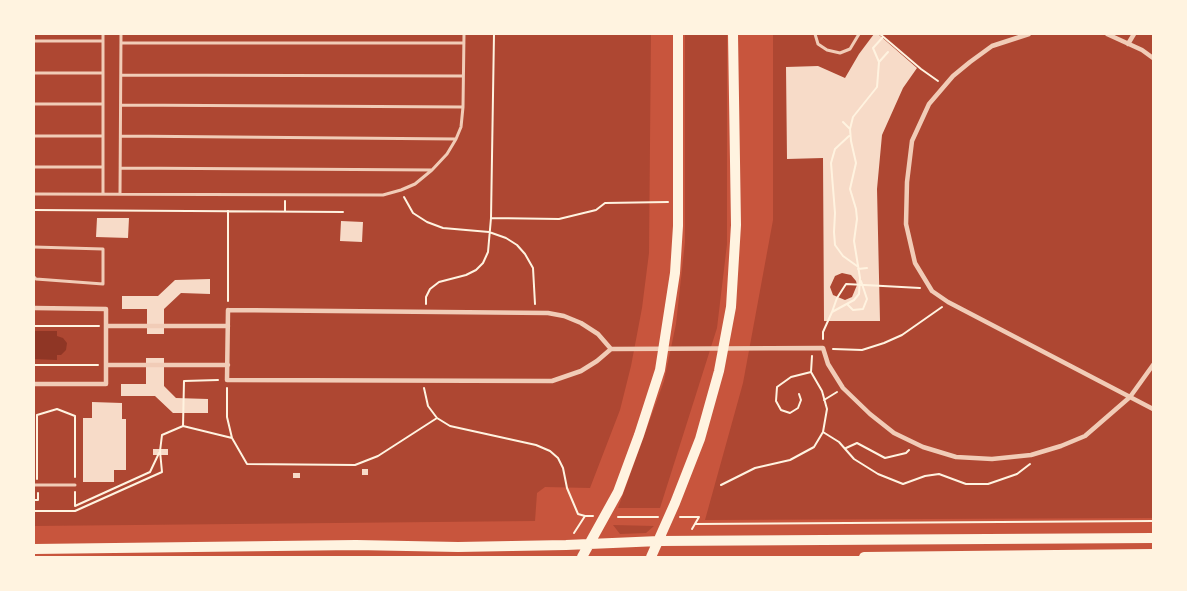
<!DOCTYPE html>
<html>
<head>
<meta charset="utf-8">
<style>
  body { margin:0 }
  #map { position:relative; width:1187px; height:591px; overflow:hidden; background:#c8553d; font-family:Literata,serif }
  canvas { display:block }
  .frame { position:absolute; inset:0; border:35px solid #fff3e0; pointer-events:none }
</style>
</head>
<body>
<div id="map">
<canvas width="1187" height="591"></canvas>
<div class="frame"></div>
</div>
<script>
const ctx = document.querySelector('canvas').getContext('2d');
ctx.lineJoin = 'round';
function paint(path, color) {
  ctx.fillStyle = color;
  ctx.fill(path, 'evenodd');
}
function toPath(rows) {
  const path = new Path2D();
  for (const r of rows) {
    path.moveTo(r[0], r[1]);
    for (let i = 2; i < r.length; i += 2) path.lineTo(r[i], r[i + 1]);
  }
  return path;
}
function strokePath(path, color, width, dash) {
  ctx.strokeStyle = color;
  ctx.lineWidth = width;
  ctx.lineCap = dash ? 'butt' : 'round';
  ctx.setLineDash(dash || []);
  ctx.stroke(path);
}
const green = toPath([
  [34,34,651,34,649,253,642,308,631,366,620,410,590,488,545,487,537,493,535,521,34,526],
  [685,34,727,34,727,244,717,328,660,508,618,508,664,381,676,324,685,242],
  [773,34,1153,34,1153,518,705,520,743,383,773,220],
  [613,525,654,526,646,533,620,534]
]);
const water = toPath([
  [34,331,57,331,57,336,63,338,67,343,66,350,61,355,57,355,57,360,34,359]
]);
const building = toPath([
  [874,34,878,34,917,68,903,88,882,135,877,189,880,321,824,321,823,158,787,159,786,67,818,66,845,78,859,54],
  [842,273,851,275,856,281,857,285,852,297,845,300,833,295,830,287,835,276],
  [97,218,129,218,128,238,96,237],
  [341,221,363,222,362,242,340,241],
  [210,279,210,294,181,293,164,309,164,334,147,334,147,309,122,309,122,296,158,296,175,280],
  [146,358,164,358,164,386,176,398,208,399,208,413,173,413,155,396,121,396,121,384,146,384],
  [92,402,122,403,122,419,126,419,126,470,114,470,114,482,83,482,83,418,92,418],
  [153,449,168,449,168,455,153,455],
  [362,469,368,469,368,475,362,475],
  [293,473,300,473,300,478,293,478]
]);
const path = toPath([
  [880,34,921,69,938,81],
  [879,62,873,48,883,37],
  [843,122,850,129],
  [849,136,835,149,831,163,835,213,834,232,835,245,843,256,857,266],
  [404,197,413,213,427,222,443,228,489,232,506,238,517,245,525,254,533,268,535,304],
  [285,201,285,211],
  [34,210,343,212],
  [491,218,559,219,596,210,605,203,668,202],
  [858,269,867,268],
  [228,301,228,211],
  [426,304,426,297,430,289,439,282,466,275,476,270,483,263,488,252,491,218,494,34],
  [847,304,853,310,863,309,867,299,861,281],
  [832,312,854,300,859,294,860,278,854,241,857,219,856,209,850,189,856,163,851,141,850,129,853,117,877,87,879,62,888,52],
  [34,326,99,326],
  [823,339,823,332,832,312,837,298,846,284,920,288],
  [833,349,862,350,884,343,902,335,942,307],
  [34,365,98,365],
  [227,388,227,417,232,438],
  [424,388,428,406,437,418,450,426,536,445,550,451,558,458,563,468,567,488,578,514,585,516],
  [799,394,801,400,798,408,790,413,781,410,776,401,777,387,791,377,811,372,812,356],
  [824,400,837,392],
  [183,426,184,381,218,380],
  [823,432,839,442,854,459,878,474,903,484,925,476,939,474,966,484,988,484,1017,474,1030,464],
  [846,448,857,443,885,458,906,453,909,450],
  [37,479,37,415,57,409,75,416,75,477],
  [721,485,755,468,790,460,814,447,823,432,827,409,822,391,811,372],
  [75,492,75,506,150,472,159,453],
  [34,500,38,500,38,493],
  [34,511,75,511,162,472,160,451,162,435,183,426,232,438,247,464,355,465,378,456,437,418],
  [618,517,658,517],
  [680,517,699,517,692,529],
  [695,524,1153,521],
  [574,533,585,516,593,516]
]);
const service = toPath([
  [103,34,103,194],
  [815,34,818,44,827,50,840,53,850,49,859,34],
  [34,41,103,41],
  [121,43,464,43],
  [34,73,103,73],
  [121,75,463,76],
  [34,104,103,104],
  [121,105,463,107],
  [34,136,103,136],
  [121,136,456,139],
  [34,167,103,167],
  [121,168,432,170],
  [34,194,383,195,401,190,415,184,432,170,447,154,456,139,461,127,463,107,464,34],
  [120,194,121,34],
  [34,247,103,249,103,284,36,279,34,277],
  [34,485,75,485]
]);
const pedestrian = toPath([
  [1029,34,992,46,970,62,953,76,929,104,912,141,907,182,906,224,915,263,932,291,948,302,1153,409],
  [1107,34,1142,50,1153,58],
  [1128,44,1134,34],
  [34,308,106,309,106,384,34,384],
  [228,310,548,313,564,316,581,323,598,334,611,349,597,361,581,371,552,381,227,380,228,310],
  [106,326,228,326],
  [611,349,823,348,828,364,843,388,870,414,894,433,923,447,956,457,992,459,1031,455,1061,446,1085,436,1130,397,1153,365],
  [106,365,228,365]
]);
const secondary = toPath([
  [34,549,356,545,458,547,566,545,659,541,1153,538],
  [582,557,618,492,639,435,660,370,675,273,678,226,678,34],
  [651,557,675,503,700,439,719,371,731,307,736,225,733,34],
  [864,557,1153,554]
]);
paint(green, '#ae4732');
paint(water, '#8f3625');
paint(building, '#f7dbc8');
strokePath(path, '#fff3e0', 2);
strokePath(service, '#f1ccb7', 3);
strokePath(pedestrian, '#f1ccb7', 4.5);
strokePath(secondary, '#fff3e0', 10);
</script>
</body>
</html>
